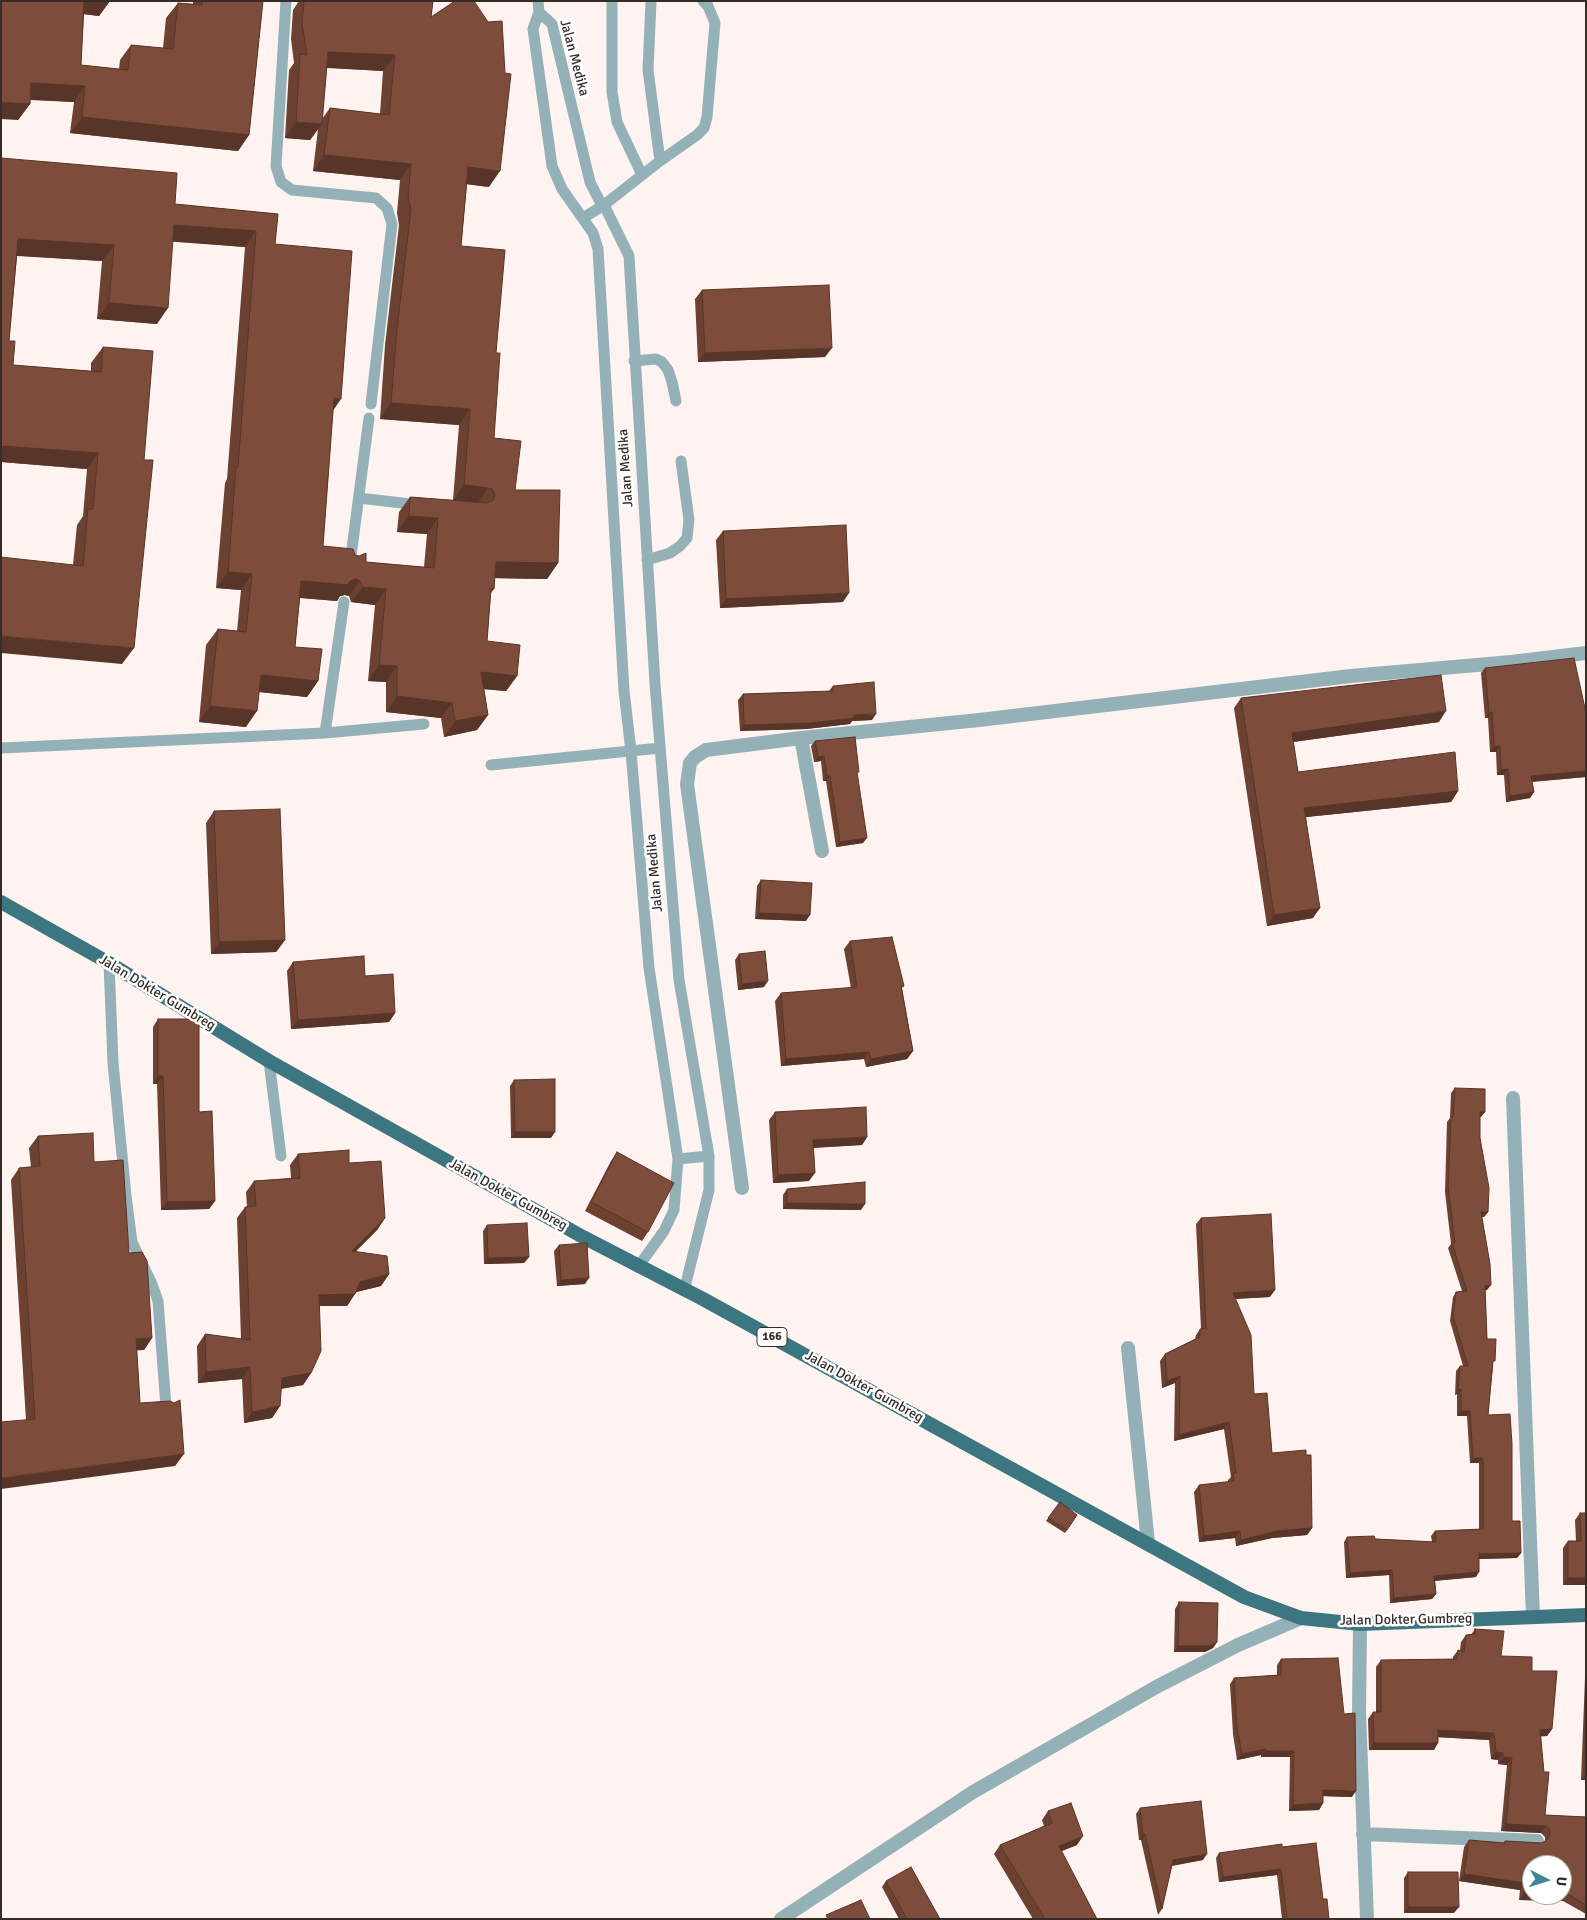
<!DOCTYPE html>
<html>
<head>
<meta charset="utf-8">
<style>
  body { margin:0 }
  #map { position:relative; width:1587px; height:1920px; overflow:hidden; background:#fef3f0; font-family:Signika,sans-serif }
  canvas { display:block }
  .frame { position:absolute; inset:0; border:2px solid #362d29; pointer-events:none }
  .north { position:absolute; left:1522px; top:1855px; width:50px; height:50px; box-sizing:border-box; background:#fff; border:1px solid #afaba9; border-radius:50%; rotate:95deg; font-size:14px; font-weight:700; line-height:20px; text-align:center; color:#362d29 }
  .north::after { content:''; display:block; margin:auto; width:18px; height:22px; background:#418692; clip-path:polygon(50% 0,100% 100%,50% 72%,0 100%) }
</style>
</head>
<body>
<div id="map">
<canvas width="1587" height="1920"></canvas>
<div class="frame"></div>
<div class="north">U</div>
</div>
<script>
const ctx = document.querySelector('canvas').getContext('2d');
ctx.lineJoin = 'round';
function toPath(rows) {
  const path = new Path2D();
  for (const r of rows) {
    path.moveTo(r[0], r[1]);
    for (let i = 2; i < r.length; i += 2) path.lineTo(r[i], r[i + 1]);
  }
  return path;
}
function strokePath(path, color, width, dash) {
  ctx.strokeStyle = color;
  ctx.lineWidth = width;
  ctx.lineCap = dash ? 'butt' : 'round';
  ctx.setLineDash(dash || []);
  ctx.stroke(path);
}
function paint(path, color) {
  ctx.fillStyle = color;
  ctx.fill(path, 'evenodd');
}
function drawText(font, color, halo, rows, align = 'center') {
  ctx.font = font + ' Signika,sans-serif';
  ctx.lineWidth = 5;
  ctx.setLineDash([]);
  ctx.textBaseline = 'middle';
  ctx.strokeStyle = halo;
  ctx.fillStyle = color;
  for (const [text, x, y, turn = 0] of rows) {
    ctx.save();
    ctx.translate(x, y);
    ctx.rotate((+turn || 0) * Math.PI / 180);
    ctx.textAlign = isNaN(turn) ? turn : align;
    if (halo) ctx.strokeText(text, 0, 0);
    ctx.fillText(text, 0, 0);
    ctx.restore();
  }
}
const service = toPath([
  [286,1,276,166,281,182,292,190,376,198,387,208,392,224,371,404],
  [538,1,539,12,533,29,552,166,562,189,593,233,598,249,624,691,631,751,649,968,678,1159,674,1210,664,1231,638,1267],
  [612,1,612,92,617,122,642,175],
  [651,1,648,70,660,161],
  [539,12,552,24,590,182,599,200,604,205,629,256,655,684,679,980,709,1156,709,1190,684,1291],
  [583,218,604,205,660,161,697,135,704,128,707,117,715,23,708,6,703,1],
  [634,361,656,359,662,362,668,370,672,382,676,401],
  [359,498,419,505],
  [647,560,670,553,680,546,687,538,689,520,681,461],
  [350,564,369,418],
  [325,733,344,602],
  [1,748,325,733,424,724],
  [491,765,660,748],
  [109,963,113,1063,126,1196,132,1242,152,1284,158,1301,166,1407],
  [269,1061,281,1156],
  [678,1159,709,1156]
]);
const minor = toPath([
  [801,738,822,851],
  [1513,1098,1533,1617],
  [742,1188,687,784,690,763,695,757,706,750,801,738,979,720,1351,676,1511,662,1586,653],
  [1128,1348,1148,1543],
  [1360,1624,1359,1713,1367,1919],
  [1363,1834,1537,1841]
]);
const tertiary = toPath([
  [781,1919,973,1792,1158,1686,1238,1645,1301,1618]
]);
const primary = toPath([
  [1,902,109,963,269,1061,583,1237,703,1299,1244,1597,1301,1618,1360,1624,1586,1615]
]);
const wall = toPath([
  [1,1,110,1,99,16,84,14,81,65,119,69,120,60,131,45,163,48,166,18,178,3,193,4,193,1,263,1,249,135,238,151,70,133,74,102,30,100,30,104,18,120],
  [299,1,433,1,431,17,489,187,467,184,461,246,496,353,494,438,515,490,558,563,547,579,495,578,494,589,491,593,487,641,517,676,506,691,484,689,488,715,477,730,444,737,441,718,386,712,386,682,368,681,375,605,351,602,349,596,345,595,340,596,337,601,300,598,295,647,318,681,307,697,259,692,246,727,199,722,206,645,218,629,237,631,241,590,216,588,225,483,227,479,245,247,172,241,157,324,97,319,102,261,17,256,9,341,13,365,91,371,91,363,103,347,122,664,73,565,77,525,83,516,87,469,2,462,1,469,1,158,175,204,278,214,275,244,333,411,323,546,355,555,366,562,424,567,427,534,397,532,399,512,410,497,453,500,459,425,380,419,385,345,399,225,397,213,400,180,313,171,318,129,310,140,285,138,289,70,294,63,291,39,293,10],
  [327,68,383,71,380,114,330,108,322,119],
  [702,290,825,357,698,362,695,299],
  [723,531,843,602,720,608,716,540],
  [1485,668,1586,713,1586,777,1532,782,1534,792,1530,798,1506,802,1504,775,1497,775,1496,752,1490,752,1488,718,1485,718,1481,673],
  [833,686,872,720,852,721,850,724,806,729,740,731,738,700,743,694,829,691],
  [1241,698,1439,722,1293,742,1298,772,1458,791,1451,802,1306,817,1313,918,1267,926,1234,708],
  [815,741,857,775,863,843,836,847,826,781,823,781,821,761,814,762,811,746],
  [214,811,285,940,276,952,211,954,206,823],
  [761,880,806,921,755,919,757,886],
  [850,941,904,986,902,988,913,1051,907,1059,866,1067,864,1059,781,1066,775,1001,781,993,851,988,844,949],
  [739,954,764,987,738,990,735,960],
  [293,962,365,976,395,1013,389,1022,291,1029,287,971],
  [158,1019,215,1201,209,1209,161,1210,157,1084,153,1084,153,1027],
  [514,1080,551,1138,511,1138,510,1086],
  [1455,1088,1485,1112,1480,1117,1480,1138,1488,1212,1484,1217,1482,1217,1487,1290,1485,1290,1487,1339,1493,1365,1488,1415,1512,1521,1521,1553,1517,1558,1479,1559,1476,1577,1435,1581,1436,1594,1432,1599,1390,1603,1389,1575,1346,1578,1344,1542,1347,1537,1432,1542,1431,1536,1435,1531,1479,1529,1479,1463,1470,1463,1467,1416,1457,1416,1457,1394,1455,1395,1456,1371,1460,1366,1463,1366,1450,1321,1453,1297,1456,1292,1462,1291,1448,1248,1451,1244,1445,1192,1447,1122,1450,1118,1451,1093],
  [775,1112,867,1137,862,1145,813,1148,809,1181,773,1183,769,1120],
  [38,1136,94,1162,129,1253,152,1338,144,1350,137,1350,140,1403,175,1466,26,1420,11,1180,19,1168,31,1167,29,1148],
  [617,1152,648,1232,642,1241,585,1211,611,1161],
  [298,1154,349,1163,385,1218,377,1230,355,1252,389,1274,381,1286,356,1292,347,1306,319,1306,311,1373,303,1385,281,1389,280,1406,272,1418,244,1423,242,1379,198,1383,197,1346,205,1334,241,1339,237,1218,245,1207,247,1207,246,1192,254,1181,291,1178,290,1165],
  [787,1189,861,1210,783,1209,783,1195],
  [1201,1218,1270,1297,1236,1299,1254,1394,1272,1453,1312,1528,1307,1535,1272,1538,1236,1546,1235,1538,1199,1542,1194,1492,1199,1485,1228,1482,1228,1480,1231,1477,1224,1429,1174,1441,1175,1383,1162,1388,1160,1361,1165,1354,1195,1339,1196,1335,1200,1329,1201,1329,1196,1224],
  [487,1225,529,1257,524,1263,484,1264,483,1231],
  [559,1245,585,1284,557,1286,554,1251],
  [1060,1502,1077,1515,1065,1533,1046,1521],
  [1580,1513,1586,1585,1563,1585,1563,1548,1568,1541,1576,1541,1575,1520],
  [1179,1602,1217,1642,1213,1648,1205,1652,1174,1652,1175,1609],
  [1475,1629,1501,1656,1532,1671,1552,1729,1547,1736,1541,1736,1545,1815,1586,1817,1586,1914,1563,1901,1519,1900,1520,1890,1459,1881,1464,1847,1469,1840,1503,1843,1505,1841,1542,1843,1545,1841,1545,1837,1541,1833,1501,1831,1507,1765,1498,1764,1498,1760,1491,1759,1489,1740,1438,1737,1434,1750,1369,1750,1368,1719,1373,1712,1376,1712,1376,1667,1381,1660,1453,1659,1453,1657,1458,1650,1460,1650,1461,1642,1466,1635,1471,1635],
  [1281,1659,1352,1797,1323,1796,1323,1803,1319,1810,1289,1811,1290,1757,1261,1757,1261,1755,1237,1760,1233,1734,1230,1684,1234,1678,1277,1675,1277,1665],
  [1586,1676,1586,1780,1581,1780,1585,1677],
  [1140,1808,1203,1860,1172,1866,1162,1909,1158,1915,1141,1840,1139,1840,1136,1814],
  [1048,1811,1077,1845,1061,1851,1097,1919,1033,1919,994,1854,1000,1845,1044,1826,1042,1820],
  [1282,1847,1323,1899,1329,1919,1282,1919,1277,1875,1219,1882,1216,1858,1219,1853],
  [1408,1872,1454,1913,1404,1913,1404,1878],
  [886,1881,940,1919,899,1919,882,1887]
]);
const shadedWall = toPath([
  [82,1,110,1,99,16,74,13],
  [328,52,395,55,383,71,317,67],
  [31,83,85,86,74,102,20,99],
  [1,102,30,104,18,120,1,119],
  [82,117,249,135,238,151,70,133],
  [296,122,322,124,310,140,285,138],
  [324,155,411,164,400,180,313,171],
  [468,167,500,171,489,187,457,183],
  [174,225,256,231,245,247,163,241],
  [18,239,114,245,102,261,7,255],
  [109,303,168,308,157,324,97,319],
  [832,348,825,357,698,362,705,353],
  [334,398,341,399,330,415],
  [391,403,470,409,459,425,380,419],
  [3,446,98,453,87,469,1,462],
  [464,485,488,488,477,504,453,501],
  [409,516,438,518,427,534,397,532],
  [496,562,558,563,547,579,485,578],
  [228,572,252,574,241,590,216,588],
  [356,579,360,581,349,596,345,595,340,596,337,601,290,597,301,581,350,581],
  [363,587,386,589,375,605,351,602],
  [849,593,843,602,720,608,726,599],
  [1,636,134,648,122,664,1,653],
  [379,665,397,666,386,682,368,681],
  [481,672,517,676,506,691,470,688],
  [261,675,318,681,307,697,250,691],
  [397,696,452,703,441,718,386,712],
  [210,706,257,711,246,727,199,722],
  [1446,711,1439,722,1285,743,1292,733],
  [1492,712,1488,718,1485,718,1489,713],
  [876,714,872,720,852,721,850,724,806,729,740,731,744,725],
  [488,715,477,730,444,737,455,721],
  [1500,746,1496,752,1490,752,1494,747],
  [824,756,821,761,814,762,818,757],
  [1508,769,1504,775,1497,775,1501,770],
  [1586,771,1586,777,1527,782,1531,776],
  [827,776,830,776,826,781,823,781],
  [1458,791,1451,802,1297,818,1304,808],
  [1534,792,1530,798,1506,802,1510,796],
  [867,838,863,843,836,847,840,842],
  [1320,908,1313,918,1267,926,1274,915],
  [759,913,810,915,806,921,755,919],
  [285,940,276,952,211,954,219,942],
  [768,981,764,987,738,990,742,984],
  [395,1013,389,1022,291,1029,298,1020],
  [913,1051,907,1059,866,1067,871,1059],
  [869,1052,864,1059,781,1066,786,1059],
  [158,1076,163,1076,157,1084,153,1084],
  [1480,1112,1485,1112,1481,1117,1477,1117],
  [515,1132,555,1132,551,1138,511,1138],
  [867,1137,862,1145,807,1148,813,1140],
  [815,1173,809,1181,773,1183,778,1175],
  [215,1201,209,1209,161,1210,167,1202],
  [787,1203,865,1204,861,1210,783,1209],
  [1481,1212,1488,1212,1484,1217,1478,1217],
  [385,1218,377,1230,344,1263,352,1251],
  [529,1257,524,1263,484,1264,488,1258],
  [389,1274,381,1286,352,1293,360,1282],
  [589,1278,585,1284,557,1286,561,1280],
  [1491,1285,1487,1290,1481,1291,1485,1286],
  [1275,1290,1270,1297,1229,1299,1233,1293],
  [355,1294,347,1306,311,1306,319,1295],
  [152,1338,144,1350,128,1351,136,1339],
  [250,1367,242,1379,198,1383,206,1372],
  [311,1373,303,1385,273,1390,282,1378],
  [1180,1376,1175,1383,1162,1388,1167,1381],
  [1461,1389,1457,1394,1455,1395,1458,1390],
  [280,1406,272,1418,244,1423,252,1412],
  [1461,1411,1470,1411,1467,1416,1457,1416],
  [1229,1422,1224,1429,1174,1441,1179,1435],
  [184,1454,175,1466,1,1489,1,1478],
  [1473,1458,1483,1458,1479,1463,1470,1463],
  [1312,1528,1307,1535,1272,1538,1236,1546,1241,1540,1277,1531],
  [1240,1531,1235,1538,1199,1542,1204,1536],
  [1521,1553,1517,1558,1476,1559,1479,1554],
  [1392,1570,1389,1575,1346,1578,1350,1573],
  [1479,1572,1476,1577,1431,1581,1434,1576],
  [1568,1578,1586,1578,1586,1585,1563,1585],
  [1436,1594,1432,1599,1390,1603,1394,1598],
  [1217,1642,1213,1648,1205,1652,1174,1652,1178,1646],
  [1552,1729,1547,1736,1535,1737,1540,1730],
  [1438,1730,1494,1733,1489,1740,1434,1737],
  [1374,1743,1438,1743,1434,1750,1369,1750],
  [1265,1749,1261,1755,1237,1760,1242,1754],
  [1265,1751,1294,1751,1290,1757,1261,1757],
  [1496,1752,1503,1753,1498,1760,1491,1759],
  [1503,1757,1512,1758,1507,1765,1498,1764],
  [1586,1774,1586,1780,1581,1780],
  [1323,1790,1356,1791,1352,1797,1319,1796],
  [1323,1803,1319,1810,1289,1811,1293,1805],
  [1506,1824,1546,1826,1541,1833,1501,1831],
  [1143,1834,1145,1834,1141,1840,1139,1840],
  [1083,1836,1077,1845,1052,1855,1059,1846],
  [1207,1854,1203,1860,1169,1866,1173,1860],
  [1281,1869,1277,1875,1219,1882,1223,1877],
  [1464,1874,1525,1883,1520,1890,1459,1881],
  [1524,1893,1532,1893,1532,1895,1562,1895,1562,1894,1568,1894,1563,1901,1519,1900],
  [1408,1907,1459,1907,1454,1913,1404,1913]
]);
const building = toPath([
  [1,1,84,1,81,65,128,70,131,45,173,49,178,3,202,5,203,1,263,1,249,135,82,117,85,86,31,83,30,104,1,102,1,1],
  [304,1,433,1,431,17,455,1,474,1,488,22,502,21,505,73,511,74,500,171,468,167,461,246,505,250,496,353,500,353,494,438,521,441,515,490,560,490,558,563,496,562,494,589,491,588,487,641,520,645,517,676,481,672,488,715,455,721,452,703,397,696,397,666,379,665,386,589,363,587,360,581,356,579,350,581,348,585,301,581,295,647,322,649,318,681,261,675,257,711,210,706,218,629,246,632,252,574,228,572,236,467,238,467,256,231,174,225,168,308,109,303,114,245,18,239,9,341,15,341,13,365,101,372,103,347,153,351,144,460,153,460,134,648,1,636,1,557,83,566,88,509,93,509,98,453,3,446,1,468,1,158,177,173,175,204,278,214,275,244,352,251,341,399,334,398,323,546,353,549,355,555,359,556,366,553,366,562,434,568,438,518,409,516,410,497,487,503,493,500,495,495,492,489,488,488,464,485,470,409,391,403,397,329,411,209,408,198,411,164,324,155,330,108,389,115,395,55,328,52,322,124,296,122,300,54,307,55,302,23,304,1],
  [829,285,832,348,705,353,702,290,829,285],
  [846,525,849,593,726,599,723,531,846,525],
  [1574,658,1586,713,1586,771,1531,776,1534,792,1510,796,1508,769,1501,770,1500,746,1494,747,1492,712,1489,713,1485,668,1574,658],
  [1441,675,1446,711,1292,733,1298,772,1455,752,1458,791,1304,808,1320,908,1274,915,1241,698,1441,675],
  [874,682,876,714,854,715,854,718,811,723,744,725,743,694,833,691,833,686,874,682],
  [855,737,859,772,857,772,867,838,840,842,830,776,827,776,824,756,818,757,815,741,855,737],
  [280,809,285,940,219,942,214,811,280,809],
  [761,880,812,883,810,915,759,913,761,880],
  [892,937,904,986,901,986,913,1051,871,1059,869,1052,786,1059,781,993,857,987,850,941,892,937],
  [765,951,768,981,742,984,739,954,765,951],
  [364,956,365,976,393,974,395,1013,298,1020,293,962,364,956],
  [158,1019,191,1019,199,1023,199,1112,212,1111,215,1201,167,1202,163,1076,158,1076,158,1019],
  [555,1079,555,1132,515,1132,514,1080,555,1079],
  [1455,1088,1485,1089,1485,1112,1480,1112,1480,1138,1489,1188,1488,1212,1481,1212,1490,1264,1491,1285,1485,1286,1487,1339,1496,1339,1495,1361,1493,1361,1488,1415,1510,1414,1512,1444,1512,1521,1520,1521,1521,1553,1479,1554,1479,1572,1434,1576,1436,1594,1394,1598,1392,1570,1350,1573,1347,1537,1374,1536,1375,1539,1436,1542,1435,1531,1483,1529,1483,1458,1473,1458,1470,1411,1461,1411,1461,1389,1458,1390,1460,1366,1468,1366,1453,1316,1456,1292,1467,1291,1452,1243,1455,1243,1448,1187,1451,1117,1453,1117,1455,1088],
  [866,1107,867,1137,813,1140,815,1173,778,1175,775,1112,866,1107],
  [93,1133,94,1162,123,1160,129,1253,142,1252,147,1261,152,1338,136,1339,140,1403,170,1401,174,1403,180,1400,184,1454,1,1478,1,1422,35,1419,19,1168,40,1166,38,1136,93,1133],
  [349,1150,349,1163,381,1161,385,1218,352,1251,387,1256,389,1274,360,1282,355,1294,319,1295,321,1351,311,1373,282,1378,280,1406,252,1412,250,1367,206,1372,205,1334,250,1340,245,1207,256,1206,254,1181,300,1178,298,1154,349,1150],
  [617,1152,674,1183,648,1232,591,1202,617,1152],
  [865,1182,865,1204,787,1203,787,1189,865,1182],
  [1271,1214,1275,1290,1233,1293,1251,1335,1254,1394,1267,1393,1272,1453,1306,1450,1306,1455,1311,1455,1312,1528,1277,1531,1241,1540,1240,1531,1204,1536,1199,1485,1234,1481,1233,1473,1236,1473,1229,1422,1179,1435,1180,1376,1167,1381,1165,1354,1200,1337,1200,1329,1206,1328,1201,1218,1271,1214],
  [527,1223,529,1257,488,1258,487,1225,527,1223],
  [587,1243,589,1278,561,1280,559,1245,587,1243],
  [1060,1502,1077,1515,1067,1530,1048,1518,1060,1502],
  [1580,1513,1586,1513,1586,1578,1568,1578,1568,1541,1581,1541,1580,1513],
  [1179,1602,1218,1603,1217,1642,1209,1646,1178,1646,1179,1602],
  [1475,1629,1504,1631,1501,1656,1532,1657,1532,1671,1557,1671,1552,1729,1540,1730,1544,1772,1549,1772,1545,1815,1586,1817,1586,1905,1568,1894,1562,1894,1562,1865,1532,1865,1532,1893,1524,1893,1525,1883,1464,1874,1469,1840,1505,1843,1505,1841,1542,1843,1549,1838,1550,1830,1546,1826,1506,1824,1512,1758,1503,1757,1503,1753,1496,1752,1494,1733,1438,1730,1438,1743,1374,1743,1373,1712,1381,1712,1381,1660,1457,1659,1458,1650,1464,1652,1466,1635,1475,1634,1475,1629],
  [1338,1658,1344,1714,1355,1713,1356,1791,1323,1790,1323,1803,1293,1805,1294,1751,1265,1751,1265,1749,1242,1754,1237,1728,1234,1678,1281,1675,1281,1659,1338,1658],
  [1201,1801,1207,1854,1173,1860,1162,1909,1145,1834,1143,1834,1140,1808,1201,1801],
  [1071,1803,1083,1836,1059,1846,1097,1919,1045,1919,1000,1845,1052,1823,1048,1811,1071,1803],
  [1316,1843,1323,1899,1327,1899,1329,1919,1287,1919,1281,1869,1223,1877,1219,1853,1282,1844,1282,1847,1316,1843],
  [911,1867,940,1919,907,1919,886,1881,911,1867],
  [1408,1872,1458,1872,1459,1907,1408,1907,1408,1872],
  [861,1900,870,1919,828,1919,826,1915,861,1900]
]);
const shields = [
  [772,1337,30]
];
const shieldNames = [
  ["166",772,1337]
];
const streetNames = [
  ["Jalan Medika",574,58,75],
  ["Jalan Medika",626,468,-94],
  ["Jalan Medika",655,873,-95],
  ["Jalan Dokter Gumbreg",157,993,31],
  ["Jalan Dokter Gumbreg",508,1195,29],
  ["Jalan Dokter Gumbreg",864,1387,29],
  ["Jalan Dokter Gumbreg",1406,1620,-1]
];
strokePath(service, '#93b1b7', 11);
strokePath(minor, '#93b1b7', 14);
strokePath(tertiary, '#93b1b7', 14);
strokePath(primary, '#3c7781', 14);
paint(wall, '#6c4132');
paint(shadedWall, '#583529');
paint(building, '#7e4c3a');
strokePath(building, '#583529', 1);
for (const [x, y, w] of shields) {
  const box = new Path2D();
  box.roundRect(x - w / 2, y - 9.5, w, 19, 4);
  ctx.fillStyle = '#fff';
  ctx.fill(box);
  strokePath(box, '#362d29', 1);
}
drawText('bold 12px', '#362d29', null, shieldNames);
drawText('14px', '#362d29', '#fff', streetNames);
</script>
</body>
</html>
